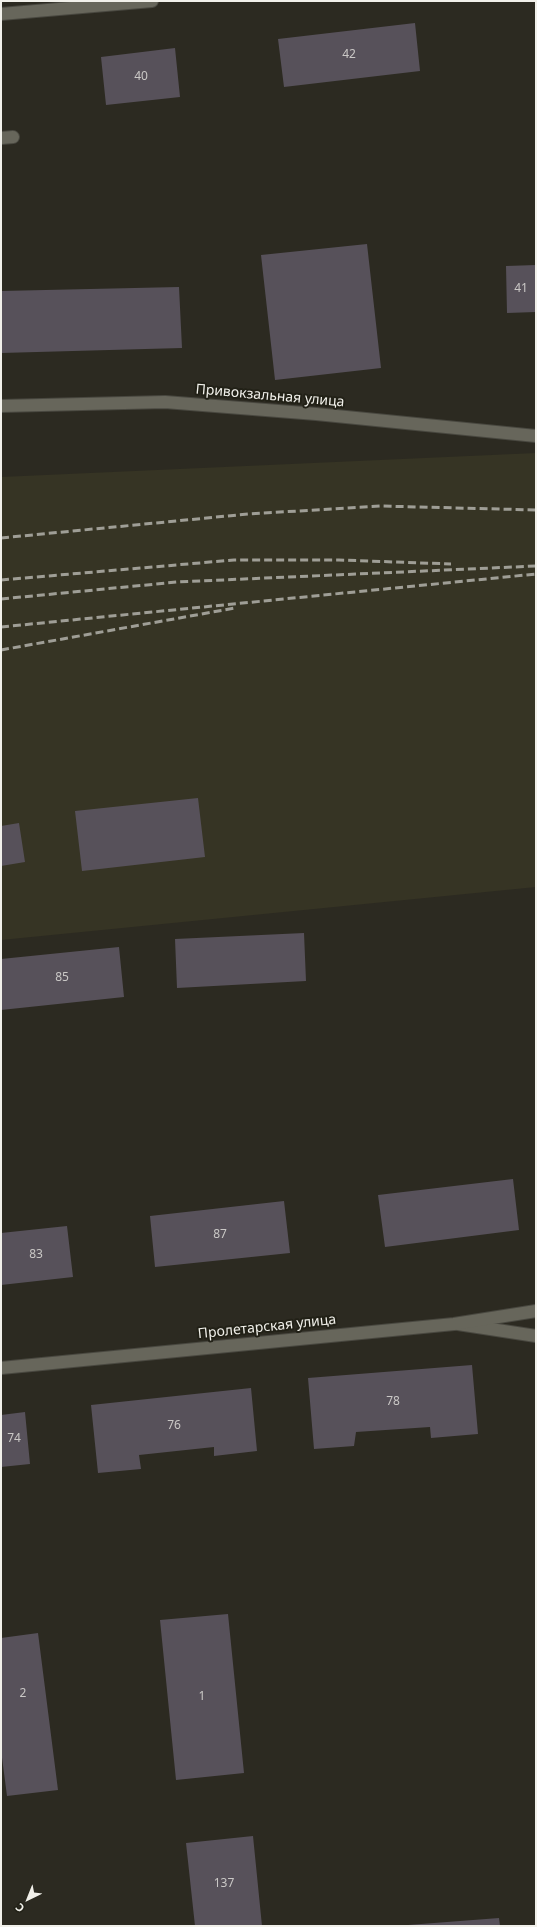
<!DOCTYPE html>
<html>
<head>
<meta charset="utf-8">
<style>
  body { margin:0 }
  #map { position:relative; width:537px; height:1927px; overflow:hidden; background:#2c2a21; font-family:"Noto Sans",sans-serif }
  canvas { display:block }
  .frame { position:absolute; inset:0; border:2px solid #f1f0ea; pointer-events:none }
  .north { position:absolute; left:8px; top:1879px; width:40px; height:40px; -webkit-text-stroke:3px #222117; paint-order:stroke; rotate:223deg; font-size:11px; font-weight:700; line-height:16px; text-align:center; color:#f1f0ea }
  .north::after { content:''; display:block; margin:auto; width:14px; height:18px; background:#f1f0ea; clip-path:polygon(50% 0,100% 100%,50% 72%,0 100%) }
</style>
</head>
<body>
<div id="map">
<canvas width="537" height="1927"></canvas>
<div class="frame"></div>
<div class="north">С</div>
</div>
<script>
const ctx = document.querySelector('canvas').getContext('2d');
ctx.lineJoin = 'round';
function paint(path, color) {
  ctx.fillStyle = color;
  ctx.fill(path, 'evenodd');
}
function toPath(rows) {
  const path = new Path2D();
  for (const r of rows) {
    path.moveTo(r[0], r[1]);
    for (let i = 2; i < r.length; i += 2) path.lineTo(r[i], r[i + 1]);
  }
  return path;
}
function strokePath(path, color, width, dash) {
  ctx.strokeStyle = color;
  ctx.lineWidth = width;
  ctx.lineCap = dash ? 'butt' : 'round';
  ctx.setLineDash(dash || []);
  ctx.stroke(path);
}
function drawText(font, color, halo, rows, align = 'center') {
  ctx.font = font + ' "Noto Sans",sans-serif';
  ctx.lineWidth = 4;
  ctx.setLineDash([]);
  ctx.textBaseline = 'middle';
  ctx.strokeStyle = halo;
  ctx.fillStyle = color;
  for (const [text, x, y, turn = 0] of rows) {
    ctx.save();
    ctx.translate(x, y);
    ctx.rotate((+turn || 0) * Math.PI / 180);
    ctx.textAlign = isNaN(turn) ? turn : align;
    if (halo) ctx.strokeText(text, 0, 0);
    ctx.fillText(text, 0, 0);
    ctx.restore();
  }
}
const built = toPath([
  [536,453,536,887,1,940,1,477]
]);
const building = toPath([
  [415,23,420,71,284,87,278,39],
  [175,48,180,97,106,105,101,57],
  [367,244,381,368,275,380,261,255],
  [536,265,536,312,507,313,506,266],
  [179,287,182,348,1,353,1,291],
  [198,798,205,857,82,871,75,811],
  [19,823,25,862,1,866,1,826],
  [304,933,306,981,177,988,175,939],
  [119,947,124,997,1,1010,1,959],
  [513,1179,519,1230,385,1247,378,1195],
  [284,1201,290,1253,155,1267,150,1216],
  [67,1226,73,1277,1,1285,1,1233],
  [472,1365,478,1434,431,1438,430,1427,356,1432,354,1446,314,1449,308,1378],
  [251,1388,257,1451,214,1456,214,1447,139,1455,141,1469,98,1473,91,1405],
  [25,1412,30,1464,1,1467,1,1415],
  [228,1614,244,1773,176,1780,160,1620],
  [38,1633,58,1790,7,1796,1,1750,1,1638],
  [253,1836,262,1926,195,1926,186,1843],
  [499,1918,500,1926,408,1926,408,1925]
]);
const lane = toPath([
  [1,138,13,137],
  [458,1324,536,1336]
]);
const street = toPath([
  [1,14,152,1],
  [1,406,165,402,316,414,536,436],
  [1,1368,454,1324,536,1311]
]);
const rail = toPath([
  [1,538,248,514,381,506,536,510],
  [1,580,234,560,339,560,451,564],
  [1,599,177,582,536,566],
  [1,627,536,574],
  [1,650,235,608]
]);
const numberNames = [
  ["42",349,55],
  ["40",141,77],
  ["41",521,289],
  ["85",62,978],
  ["87",220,1235],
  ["83",36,1255],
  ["78",393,1402],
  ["76",174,1426],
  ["74",14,1439],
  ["2",23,1694],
  ["1",202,1697],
  ["137",224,1884]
];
const streetNames = [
  ["Привокзальная улица",270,396,5],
  ["Пролетарская улица",267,1327,-6]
];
paint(built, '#363424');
paint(building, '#57515a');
strokePath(lane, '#494840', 14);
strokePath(street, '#494840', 14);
strokePath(lane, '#67665b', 12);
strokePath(street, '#67665b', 12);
strokePath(rail, '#9f9e96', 3, [8, 4]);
drawText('12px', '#cac8c6', null, numberNames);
drawText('14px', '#f1f0ea', '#222117', streetNames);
</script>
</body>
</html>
